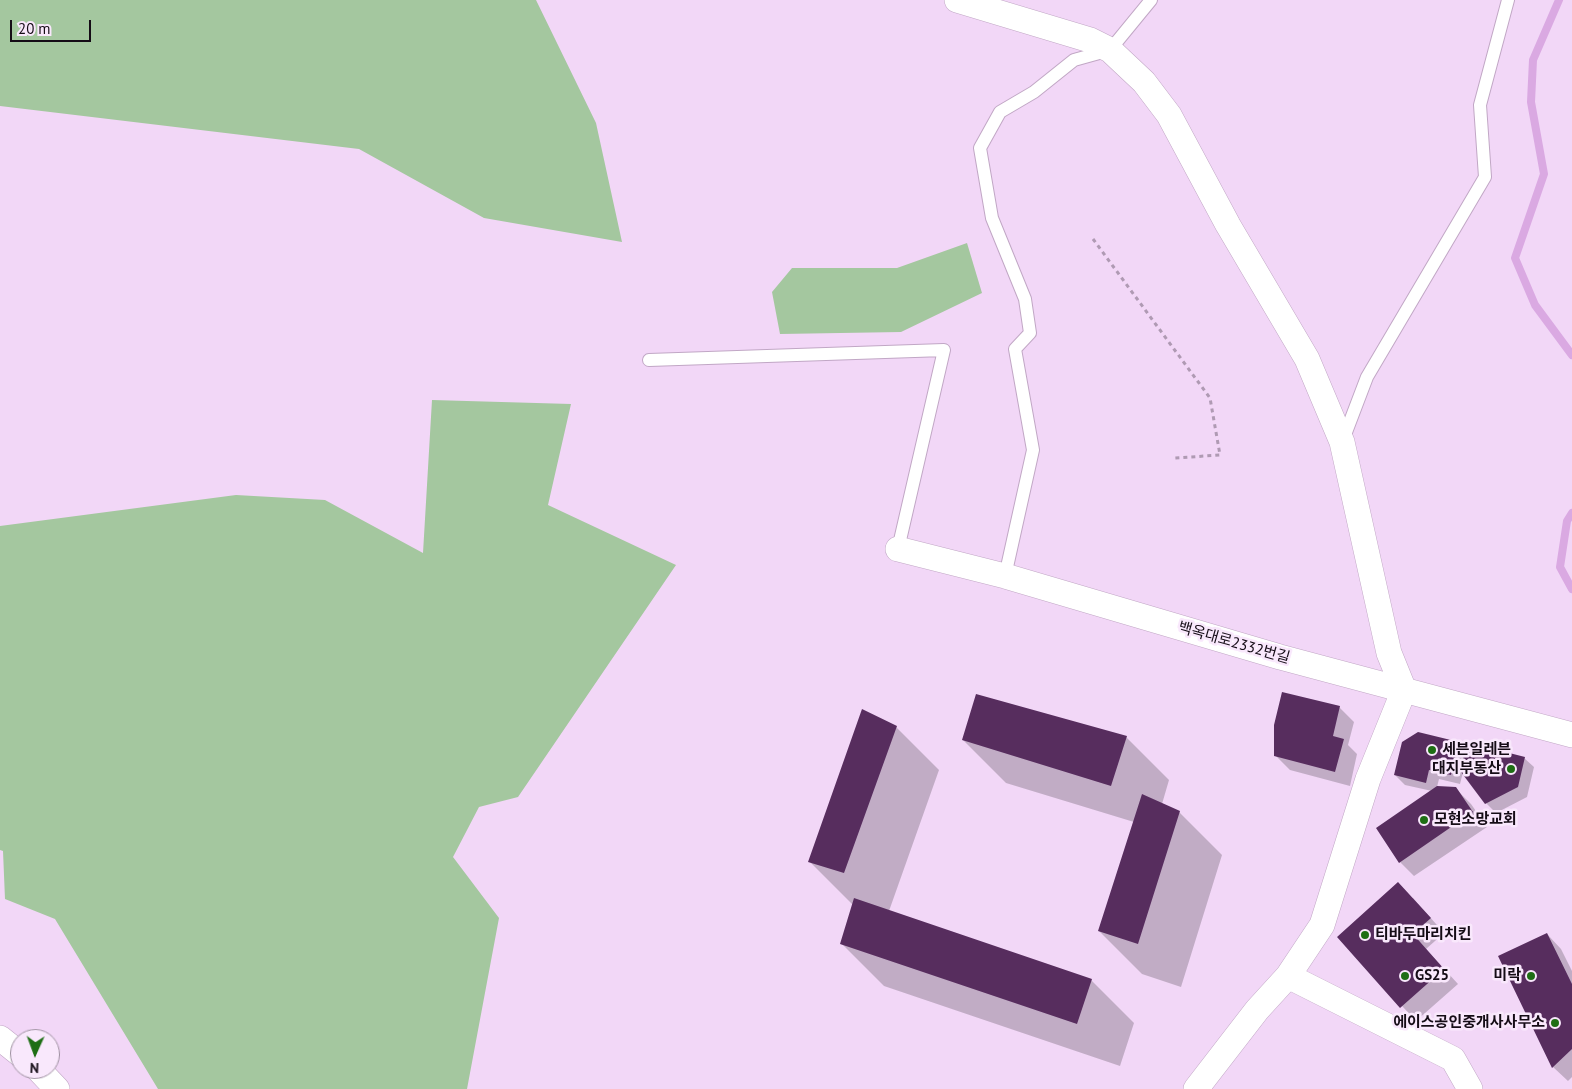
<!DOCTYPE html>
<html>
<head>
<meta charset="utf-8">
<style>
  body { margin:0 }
  #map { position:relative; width:1572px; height:1089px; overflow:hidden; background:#f2d7f7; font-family:"PT Sans",sans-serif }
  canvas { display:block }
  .north { position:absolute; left:10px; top:1029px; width:50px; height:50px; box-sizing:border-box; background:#f9e8fc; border:1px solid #9e90a0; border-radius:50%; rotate:182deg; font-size:14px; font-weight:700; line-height:20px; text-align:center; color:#150c16 }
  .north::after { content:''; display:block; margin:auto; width:18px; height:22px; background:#1e6e14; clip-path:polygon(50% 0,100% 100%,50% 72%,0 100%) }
  .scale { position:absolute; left:10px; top:20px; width:81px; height:22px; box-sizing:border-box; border:2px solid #150c16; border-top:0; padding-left:6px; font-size:15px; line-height:18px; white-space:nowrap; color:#150c16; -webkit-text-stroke:4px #f9e8fc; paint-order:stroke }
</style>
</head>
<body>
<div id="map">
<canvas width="1572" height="1089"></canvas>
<div class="north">N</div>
<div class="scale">20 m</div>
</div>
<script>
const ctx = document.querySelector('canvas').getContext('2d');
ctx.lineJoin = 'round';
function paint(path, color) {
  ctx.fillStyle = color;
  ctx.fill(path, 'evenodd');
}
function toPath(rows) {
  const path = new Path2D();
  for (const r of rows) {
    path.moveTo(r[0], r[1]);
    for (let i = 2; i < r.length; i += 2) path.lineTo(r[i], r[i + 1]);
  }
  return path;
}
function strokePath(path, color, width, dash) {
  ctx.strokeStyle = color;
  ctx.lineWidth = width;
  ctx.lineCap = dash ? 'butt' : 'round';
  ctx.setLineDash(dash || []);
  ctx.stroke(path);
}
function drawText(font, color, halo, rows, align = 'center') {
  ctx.font = font + ' "PT Sans","Noto Sans KR",sans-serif';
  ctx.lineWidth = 5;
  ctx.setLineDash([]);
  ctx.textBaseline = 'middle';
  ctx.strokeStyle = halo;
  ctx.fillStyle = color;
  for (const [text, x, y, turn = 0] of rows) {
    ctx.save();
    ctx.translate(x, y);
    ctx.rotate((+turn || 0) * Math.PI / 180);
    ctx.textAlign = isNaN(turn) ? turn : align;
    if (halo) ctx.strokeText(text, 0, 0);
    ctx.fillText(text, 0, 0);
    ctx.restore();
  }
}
const green = toPath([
  [0,0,536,0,596,123,622,242,484,218,359,149,0,106],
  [967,243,982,293,901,332,780,334,772,292,792,268,897,268],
  [432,400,571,404,548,505,676,565,518,797,479,807,453,857,499,918,467,1089,158,1089,55,919,5,899,3,851,0,850,0,526,236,495,325,500,423,553]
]);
const shadow = toPath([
  [1339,707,1354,722,1348,745,1357,754,1350,786,1290,770,1275,755],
  [896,727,939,770,889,911,1091,980,1134,1023,1120,1066,884,986,841,943,853,905,810,862],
  [1126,737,1169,780,1162,804,1179,812,1222,855,1181,987,1142,974,1099,931,1134,822,1006,783,963,740],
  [1458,743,1466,751,1524,758,1534,767,1527,797,1496,813,1486,803,1463,772,1460,784,1439,779,1437,787,1456,789,1471,804,1487,827,1414,876,1400,862,1432,791,1405,785,1395,775],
  [1413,898,1444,933,1426,949,1458,984,1416,1021,1338,937],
  [1547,934,1561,949,1572,971,1572,1077,1568,1081,1553,1067,1500,957]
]);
const stream = toPath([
  [1559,0,1533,60,1531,102,1544,174,1515,258,1535,305,1572,355],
  [1572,513,1567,521,1560,567,1572,589]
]);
const building = toPath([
  [1282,692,1340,706,1333,736,1344,739,1335,772,1274,756,1274,725],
  [976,694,1127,736,1111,786,962,740],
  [862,709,897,726,844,873,808,862],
  [1418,732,1459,742,1451,775,1429,770,1426,783,1394,775,1402,742],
  [1466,742,1525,757,1518,787,1485,804,1461,772],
  [1437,786,1456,787,1473,812,1399,863,1376,828],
  [1142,794,1180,811,1138,944,1098,931],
  [1398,882,1431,918,1413,934,1444,969,1400,1008,1337,937],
  [854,898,1092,979,1077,1024,840,944],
  [1547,933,1572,984,1572,1049,1552,1068,1498,956]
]);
const path = toPath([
  [1093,239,1210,398,1220,455,1175,458]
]);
const service = toPath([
  [649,360,944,350,898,549],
  [1343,440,1367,377,1485,177,1480,105,1508,0],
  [1005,576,1033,450,1015,349,1030,333,1025,299,992,218,980,148,1000,112,1034,92,1074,60,1110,50,1151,0]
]);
const minor = toPath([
  [957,0,1090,40,1110,50,1144,82,1169,115,1228,225,1307,359,1342,442,1389,653,1404,690,1368,779,1322,925,1288,976],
  [898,549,1005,576,1280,657,1572,735],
  [0,1038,20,1054],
  [38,1069,57,1089],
  [1196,1089,1257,1010,1288,976,1453,1059,1470,1089]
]);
const markers = [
  [1432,750,5,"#1e6e14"],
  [1511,769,5,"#1e6e14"],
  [1424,820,5,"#1e6e14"],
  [1365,935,5,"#1e6e14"],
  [1405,976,5,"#1e6e14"],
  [1531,976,5,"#1e6e14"],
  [1555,1023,5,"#1e6e14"]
];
const streetNames = [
  ["백옥대로2332번길",1234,643,16]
];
const poiNames = [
  ["세븐일레븐",1442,750],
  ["대지부동산",1501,769,"right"],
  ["모현소망교회",1434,820],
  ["티바두마리치킨",1375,935],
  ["GS25",1415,976],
  ["미락",1521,976,"right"],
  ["에이스공인중개사사무소",1545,1023,"right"]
];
paint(green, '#a4c79f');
paint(shadow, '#0003');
strokePath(stream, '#daa9e2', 8);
paint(building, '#572d5e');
strokePath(service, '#c1a7c5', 14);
strokePath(minor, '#c1a7c5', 26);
strokePath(path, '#af9ab3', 3, [4, 4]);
strokePath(service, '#fff', 12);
strokePath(minor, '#fff', 25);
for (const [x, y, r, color] of markers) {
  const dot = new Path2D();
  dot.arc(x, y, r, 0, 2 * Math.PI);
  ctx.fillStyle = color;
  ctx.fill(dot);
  strokePath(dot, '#f9e8fc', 2);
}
drawText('15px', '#150c16', '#f9e8fc', streetNames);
drawText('bold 15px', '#150c16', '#f9e8fc', poiNames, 'left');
</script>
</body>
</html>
